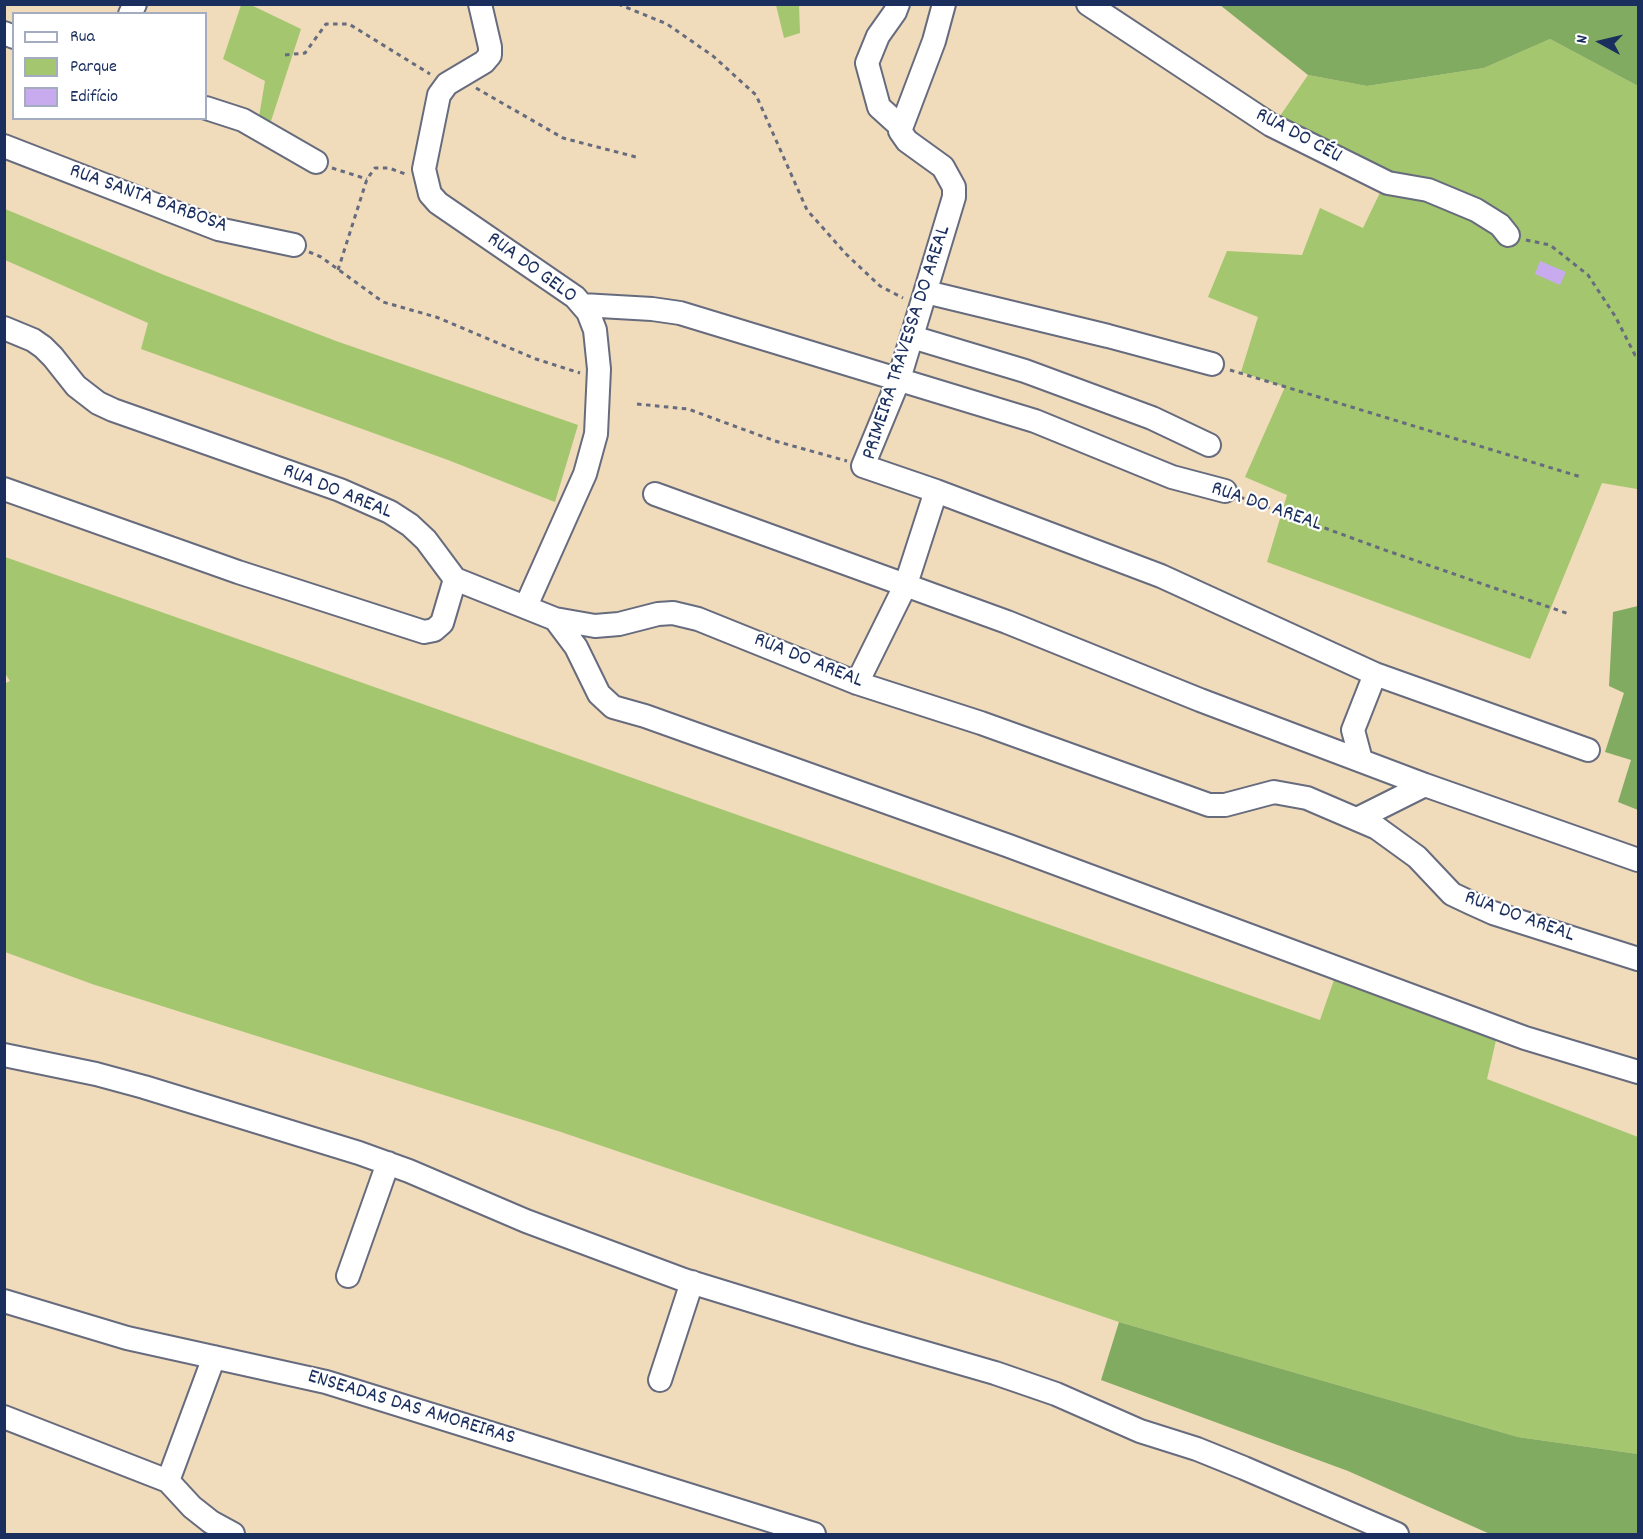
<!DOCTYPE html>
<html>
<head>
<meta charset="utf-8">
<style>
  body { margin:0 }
  #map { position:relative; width:1643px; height:1539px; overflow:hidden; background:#f0dbba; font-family:Dekko,sans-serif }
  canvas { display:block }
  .frame { position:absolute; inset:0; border:6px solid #1b2f5e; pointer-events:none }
  .legend { position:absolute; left:12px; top:12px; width:195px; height:108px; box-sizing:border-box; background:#fff; border:2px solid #a4acbf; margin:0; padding:8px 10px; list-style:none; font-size:18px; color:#1b2f5e }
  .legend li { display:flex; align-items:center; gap:12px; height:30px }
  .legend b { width:30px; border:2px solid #a4acbf }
  .north { position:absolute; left:1571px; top:12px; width:60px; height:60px; -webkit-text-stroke:4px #fff; paint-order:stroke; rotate:278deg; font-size:16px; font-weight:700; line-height:24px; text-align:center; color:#1b2f5e }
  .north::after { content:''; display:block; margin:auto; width:21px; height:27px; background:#1b2f5e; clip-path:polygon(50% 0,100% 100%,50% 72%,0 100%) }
</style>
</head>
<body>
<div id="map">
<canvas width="1643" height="1539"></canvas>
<div class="frame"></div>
<ul class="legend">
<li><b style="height:8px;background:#fff"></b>Rua</li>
<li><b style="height:16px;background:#a3c66f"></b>Parque</li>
<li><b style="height:16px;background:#c8abef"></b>Edifício</li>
</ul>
<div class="north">N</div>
</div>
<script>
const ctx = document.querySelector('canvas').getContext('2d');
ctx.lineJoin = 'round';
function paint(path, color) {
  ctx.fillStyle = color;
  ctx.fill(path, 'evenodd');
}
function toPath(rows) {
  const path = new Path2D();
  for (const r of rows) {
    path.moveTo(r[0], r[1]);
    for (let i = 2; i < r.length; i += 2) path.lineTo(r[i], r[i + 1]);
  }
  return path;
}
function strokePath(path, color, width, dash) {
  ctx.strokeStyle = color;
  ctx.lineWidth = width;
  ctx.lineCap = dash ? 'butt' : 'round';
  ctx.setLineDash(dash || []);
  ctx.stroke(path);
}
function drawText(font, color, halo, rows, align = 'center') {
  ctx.font = font + ' Dekko,sans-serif';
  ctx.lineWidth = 4.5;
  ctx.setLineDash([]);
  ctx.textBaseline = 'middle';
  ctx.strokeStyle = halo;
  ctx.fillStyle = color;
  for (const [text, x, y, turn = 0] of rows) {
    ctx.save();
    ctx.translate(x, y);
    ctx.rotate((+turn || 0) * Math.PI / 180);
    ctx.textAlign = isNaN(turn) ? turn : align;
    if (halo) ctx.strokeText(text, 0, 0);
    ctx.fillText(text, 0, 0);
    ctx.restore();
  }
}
const green = toPath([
  [241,5,251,5,301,29,271,121,259,117,265,81,223,59],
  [776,5,799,5,800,33,784,38],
  [1550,39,1638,86,1638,492,1637,489,1602,483,1530,659,1267,562,1287,495,1245,477,1285,387,1241,372,1258,317,1208,297,1227,251,1302,255,1320,208,1363,228,1388,176,1278,119,1308,75,1367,86,1484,68],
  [5,209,164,275,336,341,578,425,555,502,448,460,141,349,148,323,5,260],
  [5,557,1320,1020,1335,977,1497,1036,1487,1079,1638,1137,1638,1454,1518,1437,1119,1322,561,1132,92,984,5,952,4,684,10,681,4,672]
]);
const forest = toPath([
  [1220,5,1638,5,1638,86,1550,39,1484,68,1367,86,1308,75],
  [1638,606,1638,810,1618,802,1631,760,1605,752,1624,693,1609,686,1613,612],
  [1119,1322,1518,1437,1638,1454,1638,1534,1490,1534,1348,1471,1101,1380]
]);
const building = toPath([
  [1540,261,1566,272,1560,285,1535,274]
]);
const path = toPath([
  [618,4,667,24,713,56,756,95,807,210,846,254,880,286,903,298],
  [285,55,305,53,326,24,349,24,430,74],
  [476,88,563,138,636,157],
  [332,168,367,179],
  [1526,240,1550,245,1588,275,1615,316,1635,355,1638,356],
  [309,252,321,257,383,302,436,317,536,359,580,373],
  [338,270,367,179,375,168,389,168,408,175],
  [1230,370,1581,477],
  [637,404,688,409,775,441,847,461],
  [1240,497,1382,549,1569,614]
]);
const minor = toPath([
  [480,4,490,47,490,55,484,62,447,84,439,95,424,169,430,194,438,203,575,297,588,312,595,330,599,369,596,434,585,474,526,606],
  [898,4,895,12,878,36,867,63,879,107,900,126],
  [1088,4,1271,125,1388,183,1428,190,1476,210,1500,225,1508,235],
  [130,14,135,4],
  [4,33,14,37],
  [206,108,243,120,316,162],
  [4,146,218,229,294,245],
  [926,292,1108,336,1212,364],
  [582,305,652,309,680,313,1035,421,1172,477,1225,491],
  [4,328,33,340,43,347,53,357,76,386,98,403,113,410,340,490,390,512,410,525,426,540,455,579,555,619,595,626,619,624,658,614,673,613,698,619,857,683,981,723,1209,805,1225,805,1274,792,1307,798,1377,828,1417,857,1452,894,1471,903,1493,913,1638,959],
  [912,337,1025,371,1152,418,1209,445],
  [4,489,238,572,424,632,434,630,442,623,455,579],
  [936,491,1161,576,1375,674,1588,750],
  [655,494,1007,622,1200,700,1425,785,1638,860],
  [555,619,576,647,599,694,613,707,645,716,1009,846,1525,1038,1638,1072],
  [857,683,906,584,936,491,863,466,899,379,954,197,954,187,943,167,907,141,900,131,934,41,944,4],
  [1361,760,1353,730,1375,674],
  [1357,819,1425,785],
  [4,1055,96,1074,144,1087,359,1153,409,1171,526,1221,684,1280,860,1334,995,1373,1056,1394,1140,1431,1197,1449,1244,1468,1397,1534],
  [348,1276,388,1163],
  [4,1301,127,1338,326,1382,814,1534],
  [660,1380,692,1282],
  [4,1417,168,1481,192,1507,211,1522,233,1534],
  [168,1481,214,1357]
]);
const streetNames = [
  ["RUA DO CÉU",1298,137,28],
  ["RUA SANTA BARBOSA",148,200,20],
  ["RUA DO GELO",531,269,36],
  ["PRIMEIRA TRAVESSA DO AREAL",908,343,-72],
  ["RUA DO AREAL",337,493,22],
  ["RUA DO AREAL",1266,508,19],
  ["RUA DO AREAL",808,662,22],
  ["RUA DO AREAL",1519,918,20],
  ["ENSEADAS DAS AMOREIRAS",411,1409,17]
];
paint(green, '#a3c66f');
paint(forest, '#82ab62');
paint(building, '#c8abef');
strokePath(minor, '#666b7e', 26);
strokePath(path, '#666b7e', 3, [4.5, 4.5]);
strokePath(minor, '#fff', 22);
drawText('21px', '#1b2f5e', '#fff', streetNames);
</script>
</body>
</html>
